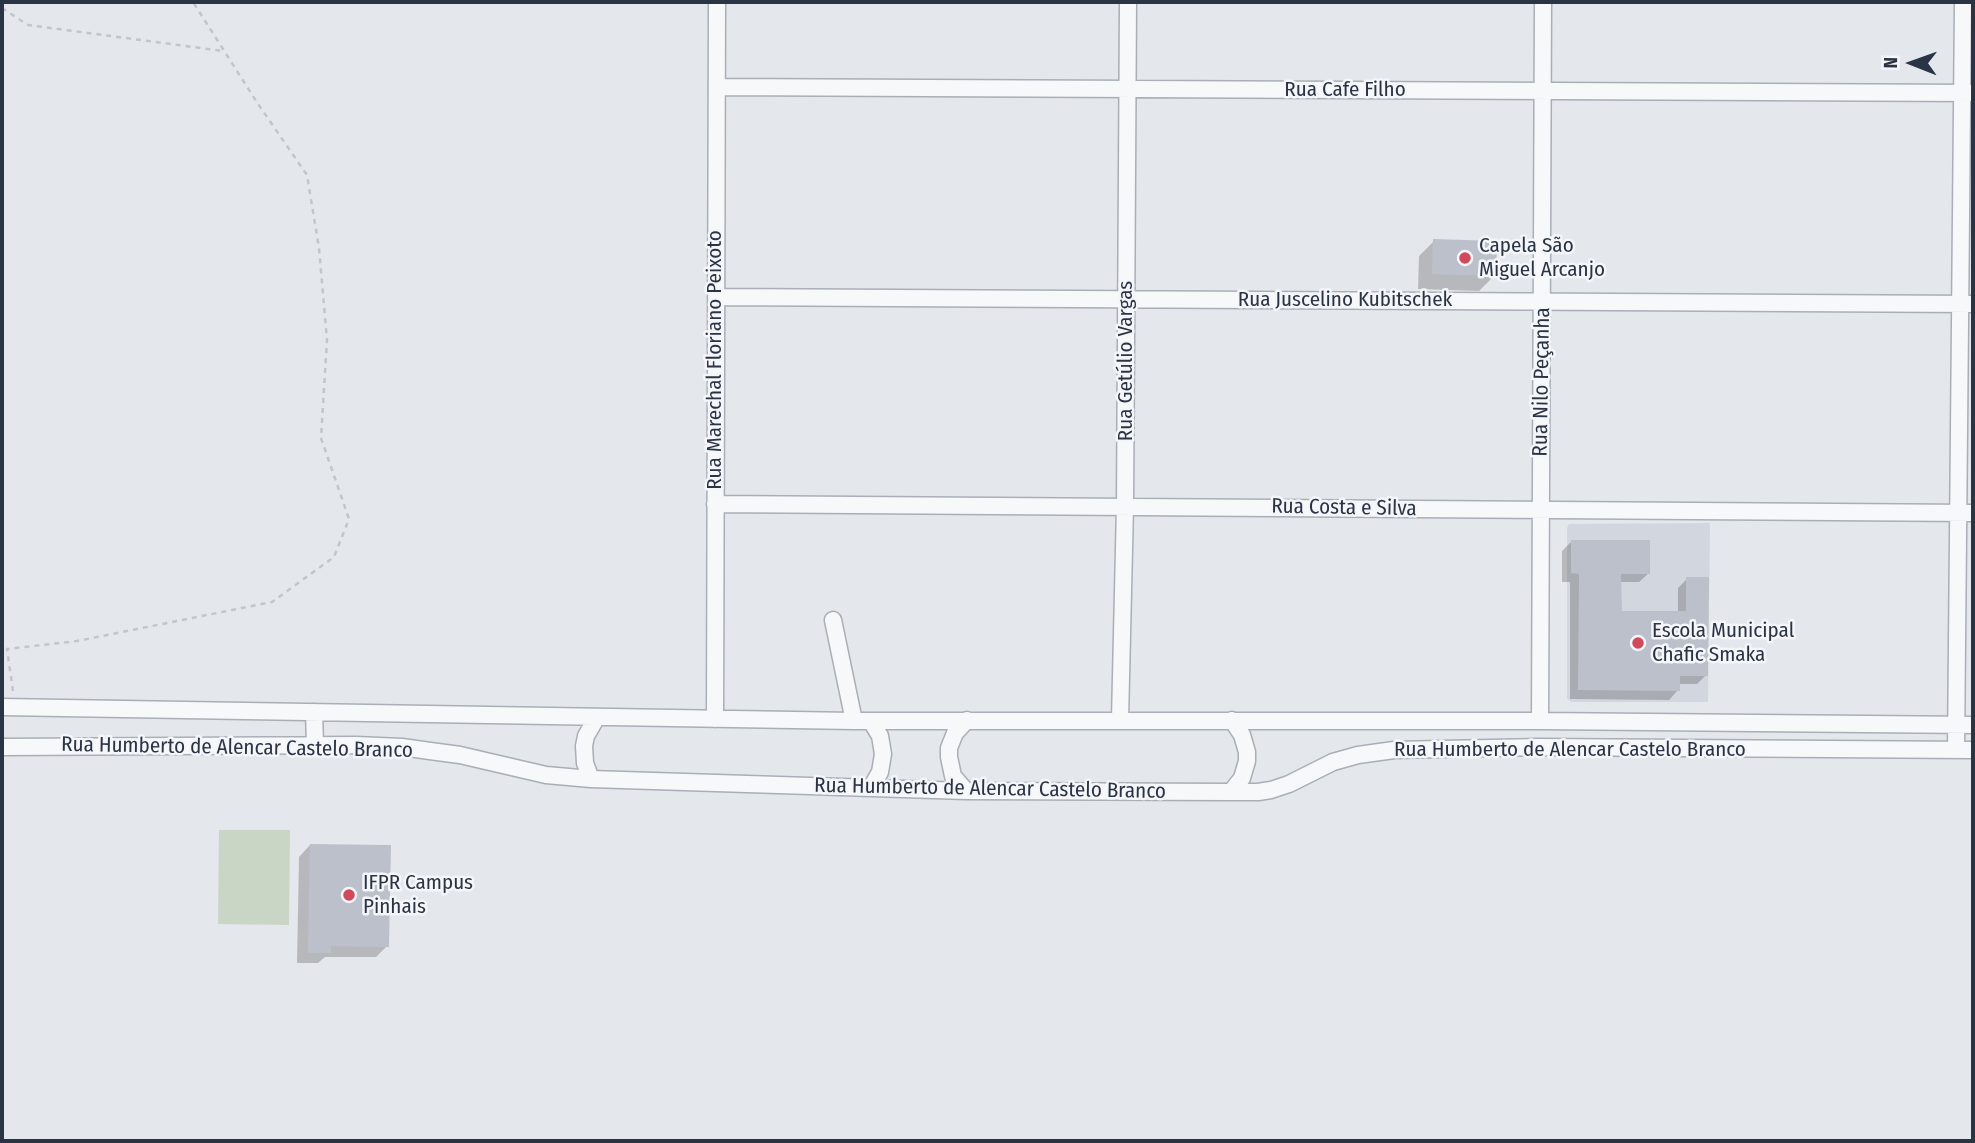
<!DOCTYPE html>
<html>
<head>
<meta charset="utf-8">
<style>
  body { margin:0 }
  #map { position:relative; width:1975px; height:1143px; overflow:hidden; background:#e4e7ec; font-family:"Fira Sans Condensed",sans-serif }
  canvas { display:block }
  .frame { position:absolute; inset:0; border:4px solid #2b3445; pointer-events:none }
  .north { position:absolute; left:1877px; top:28px; width:70px; height:70px; -webkit-text-stroke:5px #f4f6f9; paint-order:stroke; rotate:271deg; font-size:19px; font-weight:700; line-height:28px; text-align:center; color:#2b3445 }
  .north::after { content:''; display:block; margin:auto; width:24px; height:32px; background:#2b3445; clip-path:polygon(50% 0,100% 100%,50% 72%,0 100%) }
</style>
</head>
<body>
<div id="map">
<canvas width="1975" height="1143"></canvas>
<div class="frame"></div>
<div class="north">N</div>
</div>
<script>
const ctx = document.querySelector('canvas').getContext('2d');
ctx.lineJoin = 'round';
function paint(path, color) {
  ctx.fillStyle = color;
  ctx.fill(path, 'evenodd');
}
function toPath(rows) {
  const path = new Path2D();
  for (const r of rows) {
    path.moveTo(r[0], r[1]);
    for (let i = 2; i < r.length; i += 2) path.lineTo(r[i], r[i + 1]);
  }
  return path;
}
function strokePath(path, color, width, dash) {
  ctx.strokeStyle = color;
  ctx.lineWidth = width;
  ctx.lineCap = dash ? 'butt' : 'round';
  ctx.setLineDash(dash || []);
  ctx.stroke(path);
}
function drawText(font, color, halo, rows, align = 'center') {
  ctx.font = font + ' "Fira Sans Condensed",sans-serif';
  ctx.lineWidth = 5;
  ctx.setLineDash([]);
  ctx.textBaseline = 'middle';
  ctx.strokeStyle = halo;
  ctx.fillStyle = color;
  for (const [text, x, y, turn = 0] of rows) {
    ctx.save();
    ctx.translate(x, y);
    ctx.rotate((+turn || 0) * Math.PI / 180);
    ctx.textAlign = isNaN(turn) ? turn : align;
    if (halo) ctx.strokeText(text, 0, 0);
    ctx.fillText(text, 0, 0);
    ctx.restore();
  }
}
const built = toPath([
  [1710,523,1708,702,1571,702,1567,698,1567,528,1569,524]
]);
const green = toPath([
  [219,830,290,830,289,925,218,924]
]);
const shadow = toPath([
  [1434,241,1494,276,1479,291,1418,289,1419,256],
  [1571,542,1649,573,1639,582,1619,582,1620,612,1678,613,1678,588,1687,579,1706,675,1697,684,1678,684,1678,690,1669,700,1570,699,1570,582,1562,582,1562,551],
  [310,845,387,946,376,957,325,957,318,963,297,963,299,857]
]);
const building = toPath([
  [1433,239,1497,241,1496,276,1432,274],
  [1571,540,1650,540,1650,574,1621,574,1622,611,1686,611,1686,577,1709,577,1708,676,1680,676,1680,691,1578,690,1579,574,1571,573],
  [310,844,391,845,389,947,331,946,331,953,308,953]
]);
const path = toPath([
  [2,8,28,25,223,51],
  [13,691,7,649,77,641,272,602,334,557,349,519,321,438,327,340,319,248,307,175,258,104,193,2]
]);
const minor = toPath([
  [717,87,1973,93],
  [716,297,1973,304],
  [715,504,1973,513],
  [833,620,854,721],
  [2,707,854,721,1540,721,1973,725],
  [314,712,315,745],
  [715,719,717,2],
  [1120,720,1125,506,1128,2],
  [1540,721,1543,2],
  [2,747,356,745,402,747,430,751,460,755,546,775,591,779,966,791,1231,792,1258,792,1271,790,1289,784,1333,762,1358,755,1394,750,1540,747,1973,750],
  [1956,750,1963,2],
  [591,779,585,763,584,746,586,736,597,717],
  [871,788,880,772,883,754,880,736,871,721],
  [966,791,953,776,949,757,949,748,955,733,967,720],
  [1231,792,1242,778,1247,761,1247,752,1242,735,1232,720]
]);
const markers = [
  [1465,258,7,"#d1495b"],
  [1638,643,7,"#d1495b"],
  [349,895,7,"#d1495b"]
];
const streetNames = [
  ["Rua Cafe Filho",1345,90],
  ["Rua Juscelino Kubitschek",1345,300],
  ["Rua Marechal Floriano Peixoto",715,360,-90],
  ["Rua Getúlio Vargas",1126,361,-90],
  ["Rua Nilo Peçanha",1542,382,-89],
  ["Rua Costa e Silva",1344,508,1],
  ["Rua Humberto de Alencar Castelo Branco",237,748,1],
  ["Rua Humberto de Alencar Castelo Branco",1570,750],
  ["Rua Humberto de Alencar Castelo Branco",990,789,1]
];
const poiNames = [
  ["Capela São",1479,246],
  ["Miguel Arcanjo",1479,270],
  ["Escola Municipal",1652,631],
  ["Chafic Smaka",1652,655],
  ["IFPR Campus",363,883],
  ["Pinhais",363,907]
];
paint(built, '#d2d6de');
paint(green, '#c9d6c5');
paint(shadow, '#0003');
paint(building, '#bbc0ca');
strokePath(minor, '#a9aeb7', 19);
strokePath(path, '#c2c5cb', 2.5, [5, 5]);
strokePath(minor, '#f7f8fa', 16);
for (const [x, y, r, color] of markers) {
  const dot = new Path2D();
  dot.arc(x, y, r, 0, 2 * Math.PI);
  ctx.fillStyle = color;
  ctx.fill(dot);
  strokePath(dot, '#f4f6f9', 2.5);
}
drawText('21px', '#2b3445', '#f4f6f9', streetNames);
drawText('21px', '#2b3445', '#f4f6f9', poiNames, 'left');
</script>
</body>
</html>
